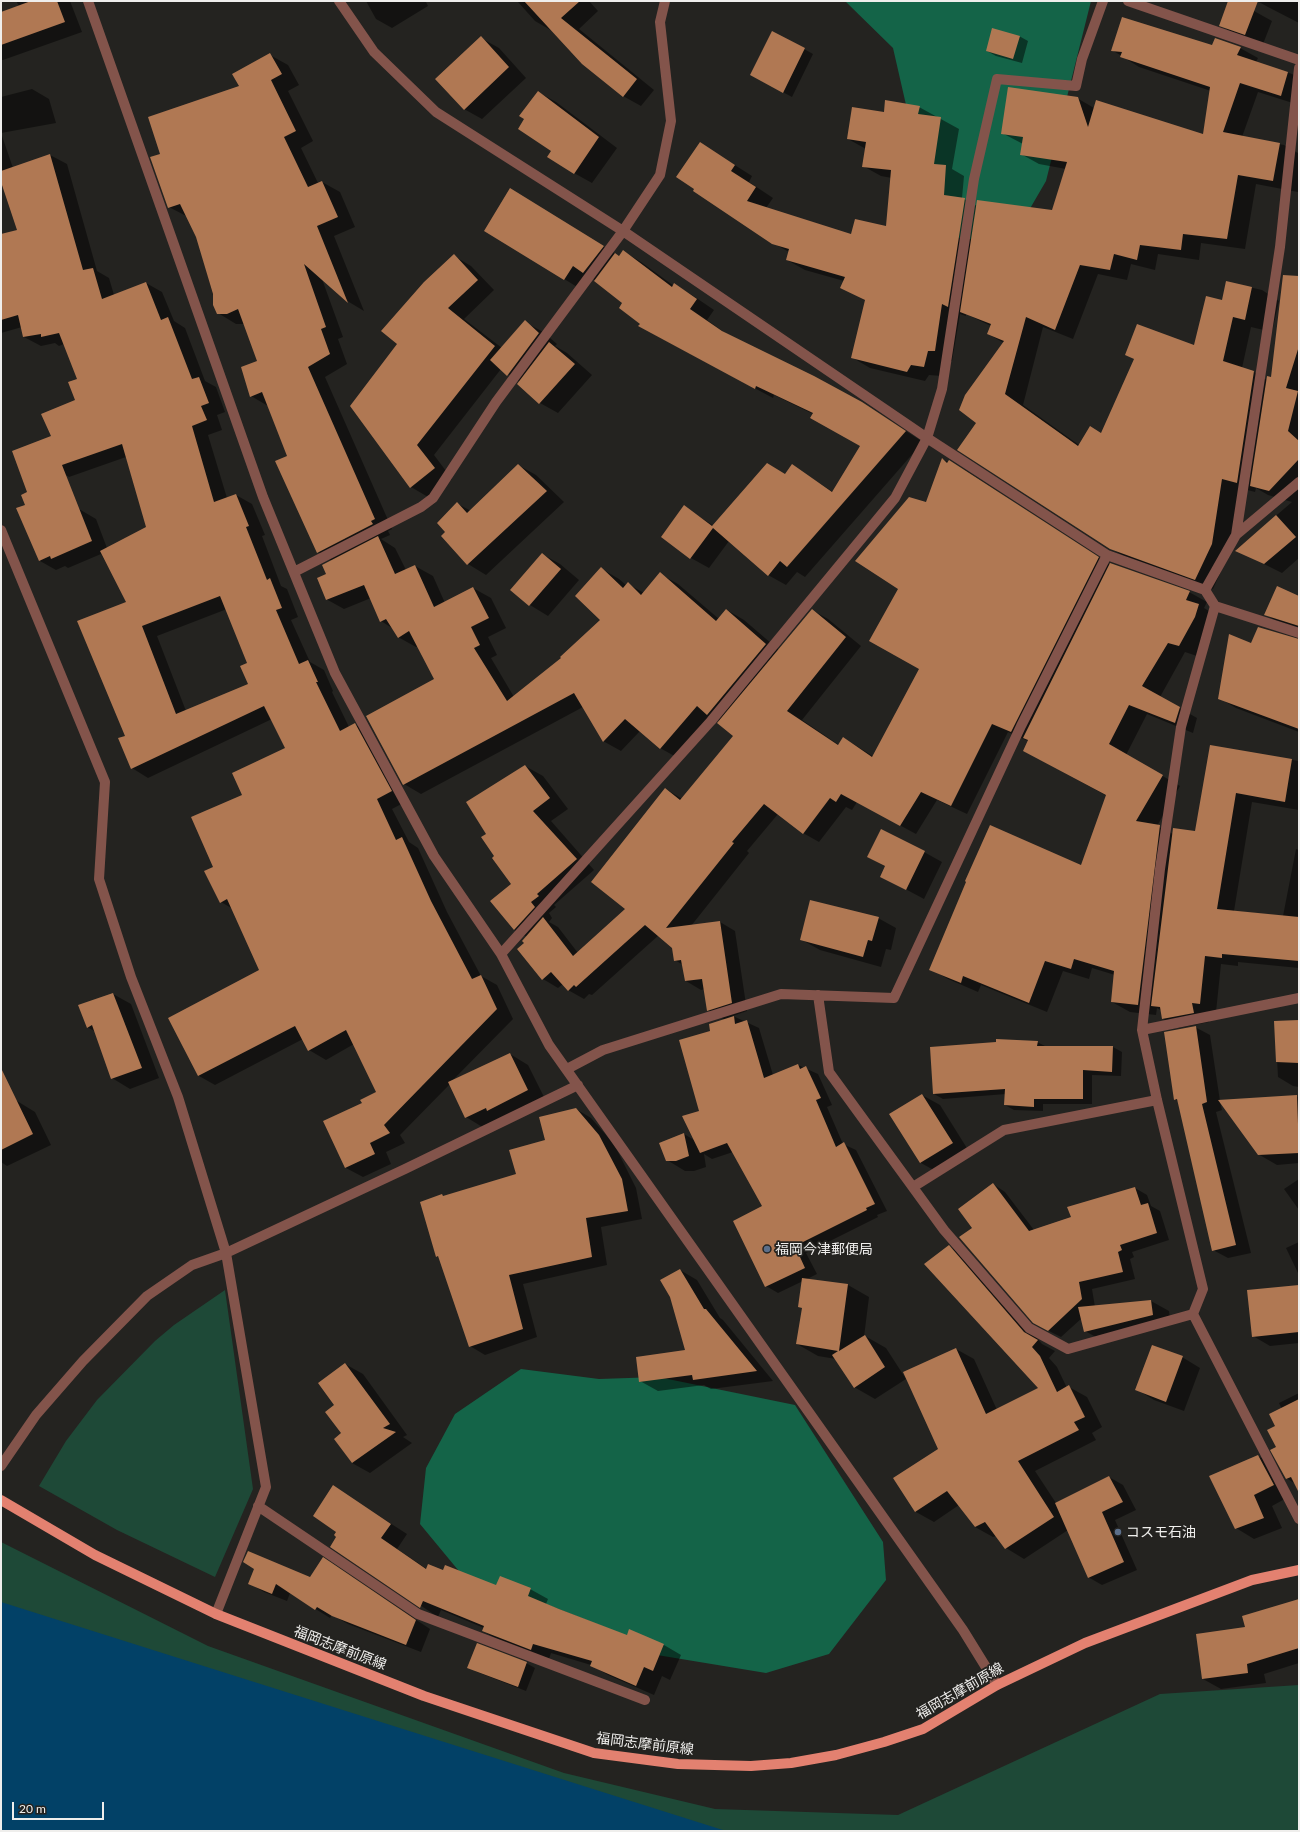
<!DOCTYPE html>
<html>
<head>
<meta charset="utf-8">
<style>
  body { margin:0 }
  #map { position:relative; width:1300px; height:1832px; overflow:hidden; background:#242320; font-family:Lato,sans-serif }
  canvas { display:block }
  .frame { position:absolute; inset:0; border:2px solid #efeeec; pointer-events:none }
  .scale { position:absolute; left:12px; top:1802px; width:92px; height:18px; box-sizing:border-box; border:2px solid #efeeec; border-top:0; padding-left:5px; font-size:12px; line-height:14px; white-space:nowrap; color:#efeeec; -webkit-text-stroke:3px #242320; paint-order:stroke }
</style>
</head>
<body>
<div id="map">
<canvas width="1300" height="1832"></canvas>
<div class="frame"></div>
<div class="scale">20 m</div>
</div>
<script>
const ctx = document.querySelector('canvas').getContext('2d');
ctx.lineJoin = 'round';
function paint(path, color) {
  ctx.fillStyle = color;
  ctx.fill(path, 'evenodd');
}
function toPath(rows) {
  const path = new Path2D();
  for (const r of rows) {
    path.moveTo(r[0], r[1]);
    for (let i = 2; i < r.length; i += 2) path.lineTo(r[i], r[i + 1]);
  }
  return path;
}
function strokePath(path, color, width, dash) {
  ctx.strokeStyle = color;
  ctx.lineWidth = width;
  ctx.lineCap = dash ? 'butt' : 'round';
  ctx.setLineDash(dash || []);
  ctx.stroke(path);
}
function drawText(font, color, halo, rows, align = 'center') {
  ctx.font = font + ' Lato,"Noto Sans JP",sans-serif';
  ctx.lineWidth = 3.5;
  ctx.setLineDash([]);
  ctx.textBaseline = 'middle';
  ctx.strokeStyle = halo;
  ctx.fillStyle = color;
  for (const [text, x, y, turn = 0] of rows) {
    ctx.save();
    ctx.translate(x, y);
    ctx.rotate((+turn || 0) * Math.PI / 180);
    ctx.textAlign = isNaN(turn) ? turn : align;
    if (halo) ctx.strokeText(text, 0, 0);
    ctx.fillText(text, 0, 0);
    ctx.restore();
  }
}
const green = toPath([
  [225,1290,253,1489,215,1577,117,1530,39,1486,66,1441,97,1400,155,1341,174,1325],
  [1,1542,208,1646,564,1773,715,1809,898,1815,1160,1694,1299,1685,1299,1831,1,1831]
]);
const forest = toPath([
  [845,1,1091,1,1046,181,1010,243,936,236,893,48],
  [521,1369,599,1379,658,1377,795,1405,883,1542,886,1580,829,1654,766,1673,657,1655,463,1576,420,1524,426,1468,455,1414]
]);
const water = toPath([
  [1,1602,726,1831,1,1831]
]);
const shadow = toPath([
  [16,1,70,1,82,32,3,60,1,60,1,13,19,6],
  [366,1,428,1,426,2,428,6,392,28,376,19],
  [519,1,589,1,598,11,579,29,654,90,641,106,623,96,554,32,535,21,518,2],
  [1257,1,1299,1,1299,23,1268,7],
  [1229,2,1254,11,1272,21,1263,44,1238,36,1220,25],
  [1019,36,1028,41,1022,63,996,56,987,51],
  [481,38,499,48,526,78,482,119,464,109],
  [1213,47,1240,48,1258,58,1256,62,1292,74,1299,78,1299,105,1258,92,1242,137,1284,145,1298,153,1299,143,1298,192,1256,184,1245,249,1201,243,1199,260,1158,254,1155,270,1131,264,1127,280,1098,274,1073,339,1043,327,1023,405,1079,445,1101,434,1135,360,1127,355,1195,346,1223,301,1227,282,1262,290,1279,301,1272,332,1251,327,1242,368,1254,372,1267,380,1271,378,1299,317,1299,558,1282,573,1236,550,1292,502,1268,495,1256,488,1255,492,1240,488,1229,554,1213,589,1129,559,1110,548,977,423,1004,343,988,334,991,326,966,314,966,316,960,314,952,361,946,361,942,376,929,375,925,381,870,368,853,358,866,301,841,287,844,281,805,270,787,260,789,252,773,243,700,143,752,176,749,182,773,198,766,208,852,235,887,227,892,178,881,176,863,166,866,149,848,139,884,113,919,107,959,129,952,169,964,176,962,198,977,206,1053,211,1066,169,1039,164,1021,154,1023,144,1002,133,1077,98,1094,108,1203,135,1211,91,1139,67,1112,50],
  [804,49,813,54,792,97,760,80],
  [270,55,288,65,299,85,288,91,313,141,301,148,318,183,322,182,340,192,355,227,334,236,364,311,349,302,322,279,343,337,338,339,347,364,325,377,392,529,388,531,390,535,381,539,395,548,406,570,415,566,433,576,445,603,473,588,491,598,506,628,488,637,497,655,491,658,514,697,562,659,602,620,602,569,619,579,627,586,628,584,644,593,660,574,678,584,719,619,727,610,744,620,779,650,812,610,828,619,861,646,802,720,839,745,844,738,874,757,920,669,899,589,942,459,965,470,1110,565,1189,592,1207,602,1204,608,1216,615,1197,656,1185,652,1160,697,1197,718,1193,733,1147,714,1126,755,1180,786,1157,826,1173,834,1196,833,1211,747,1299,761,1299,810,1252,802,1234,911,1283,916,1296,849,1299,850,1299,968,1238,962,1238,966,1221,964,1216,1012,1208,1012,1209,1022,1179,1028,1163,1019,1162,1011,1157,1008,1156,1015,1130,1012,1112,1002,1115,975,1092,968,1089,979,1063,971,1047,1012,981,985,978,992,948,979,931,969,1081,867,1107,796,1024,751,1028,741,1008,732,967,814,937,800,916,834,857,802,852,810,846,807,819,842,803,833,778,814,747,851,749,853,691,926,720,922,735,931,747,1011,733,1016,759,1028,773,1075,798,1065,818,1074,832,1105,827,1107,843,1144,856,1150,887,1211,877,1215,878,1217,806,1253,817,1274,807,1279,848,1285,869,1297,864,1337,865,1336,886,1348,906,1379,875,1399,854,1387,836,1359,818,1356,797,1344,803,1309,800,1307,803,1281,778,1293,766,1286,763,1207,733,1152,712,1159,704,1154,706,1167,694,1171,685,1171,667,1160,684,1134,694,1140,701,1111,711,1032,725,1020,708,1010,705,989,701,990,686,981,683,965,675,960,673,947,659,935,592,995,589,994,584,999,568,990,563,984,558,988,543,979,525,943,527,937,514,930,512,884,495,857,487,835,525,766,543,776,568,809,551,821,594,870,554,905,556,907,549,913,552,918,549,922,558,927,578,953,626,909,666,789,682,799,734,736,720,721,713,717,678,758,660,748,640,731,621,751,603,741,583,707,421,794,404,784,435,680,418,646,416,647,398,637,392,628,381,621,371,598,344,609,326,599,328,575,332,561,318,552,288,456,268,406,251,396,258,362,244,324,236,324,218,313,197,237,188,217,169,207,161,154,241,87],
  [32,89,49,99,56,123,1,133,13,168,50,155,67,164,97,271,109,278,114,295,146,283,162,292,174,321,185,328,205,381,216,387,225,412,217,415,222,430,208,435,227,498,236,495,252,504,265,535,262,536,281,586,287,589,298,617,291,620,310,662,324,670,333,691,332,692,349,727,354,724,371,733,407,801,392,809,409,842,418,848,447,912,481,976,497,985,513,1019,453,1080,510,1054,528,1065,546,1101,484,1128,466,1117,450,1084,400,1135,405,1143,386,1152,391,1164,363,1177,346,1168,325,1122,363,1104,377,1093,354,1044,326,1060,309,1050,303,1039,215,1085,199,1076,169,1019,261,970,233,909,221,902,214,867,243,795,287,749,272,719,148,778,132,768,126,736,128,602,101,554,68,568,65,566,56,570,40,561,79,509,96,519,107,548,147,528,126,457,69,477,53,467,52,437,76,400,78,380,64,344,59,346,55,343,41,346,24,337,22,327,1,333,1,235,18,230,1,179,1,97],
  [227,609,248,664,249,685,186,711,157,636],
  [538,92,556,102,617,148,592,183,574,173,552,151],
  [528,200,619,256,623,251,641,262,674,286,675,285,692,295,714,310,707,320,731,337,862,403,923,442,805,577,797,572,786,585,768,575,729,541,709,568,691,558,662,537,684,507,714,526,786,475,793,466,833,492,862,446,813,414,774,395,773,398,657,336,641,324,624,303,591,277,582,290,485,230],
  [454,256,471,266,494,290,464,319,502,348,525,322,543,332,557,344,555,346,567,353,592,375,558,413,540,403,520,382,501,369,434,455,452,479,428,497,411,487,398,344],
  [518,465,536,475,564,502,486,575,468,564,442,536,447,532,458,504,471,511],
  [542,554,560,564,579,580,548,616,530,605,511,590],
  [1299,597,1299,630,1281,624,1265,614],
  [1299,640,1299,732,1236,708,1219,698,1252,644],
  [924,852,942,862,924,899,881,876,886,867,868,857],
  [878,918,896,928,891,950,886,949,881,967,820,950,802,940],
  [113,994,131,1004,159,1078,130,1089,112,1078,96,1032,87,1027,80,1006],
  [1299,1021,1299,1087,1293,1086,1278,1077,1275,1022],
  [1195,1027,1210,1035,1220,1101,1296,1096,1299,1098,1299,1163,1277,1165,1258,1154,1220,1102,1222,1110,1216,1112,1251,1253,1228,1258,1213,1250,1178,1101,1175,1099],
  [1037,1042,1047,1047,1113,1047,1122,1052,1121,1076,1092,1075,1092,1104,1043,1104,1043,1111,1014,1110,1005,1105,1006,1094,943,1099,934,1094],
  [922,1095,940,1105,970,1153,939,1173,921,1163,891,1114],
  [17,1101,35,1112,51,1145,7,1166,1,1162,1,1109],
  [576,1109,591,1118,614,1144,636,1188,642,1219,601,1227,607,1265,523,1284,537,1337,485,1355,470,1346,439,1257,437,1256,442,1195,445,1197,517,1175,546,1141],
  [1299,1179,1299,1210,1284,1189],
  [993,1184,1005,1192,1034,1230,1072,1218,1135,1188,1147,1195,1151,1206,1160,1211,1169,1240,1132,1252,1134,1257,1130,1259,1135,1279,1092,1289,1095,1307,1151,1301,1169,1311,1171,1325,1103,1341,1085,1331,1082,1318,1061,1337,1047,1330,973,1228],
  [1299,1242,1299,1275,1286,1248],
  [949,1246,966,1257,1042,1344,1055,1351,1049,1358,1057,1367,1067,1388,1069,1387,1087,1397,1102,1427,1092,1433,1096,1440,1035,1471,1056,1503,1109,1477,1123,1485,1136,1510,1115,1520,1137,1570,1102,1585,1088,1577,1068,1530,1024,1559,1006,1548,996,1536,993,1537,975,1527,959,1505,934,1522,916,1512,895,1479,939,1449,956,1349,974,1359,997,1410,1039,1388],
  [680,1270,697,1280,720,1318,723,1320,773,1381,711,1389,704,1385,658,1391,640,1381,686,1351],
  [1299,1286,1299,1343,1270,1346,1253,1336],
  [1182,1357,1200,1368,1184,1411,1154,1400,1136,1389],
  [345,1364,363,1374,407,1435,403,1437,412,1443,370,1473,352,1463,335,1439,342,1434,335,1405],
  [1299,1393,1299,1486,1286,1478,1277,1448,1277,1427,1282,1409,1279,1403],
  [1258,1456,1276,1466,1292,1495,1272,1506,1282,1528,1254,1539,1236,1528],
  [334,1487,407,1534,397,1549,427,1569,444,1571,497,1586,530,1589,548,1599,546,1604,627,1636,630,1630,664,1645,681,1655,670,1680,662,1676,654,1695,608,1675,591,1665,551,1653,549,1659,500,1641,483,1631,484,1628,441,1610,438,1617,331,1546,338,1537],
  [337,1567,430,1629,421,1652,348,1624,332,1615,330,1618,290,1593,287,1601,264,1592,249,1583,310,1578],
  [1299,1601,1299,1663,1264,1674,1266,1683,1221,1689,1203,1679,1246,1628],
  [526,1663,535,1668,526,1691,477,1672,468,1667]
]);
const building = toPath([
  [31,1,57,1,65,22,1,45,1,12],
  [524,1,580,1,561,18,637,79,623,97,582,64],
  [1228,1,1258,1,1245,35,1219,26],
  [1122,17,1212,45,1215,38,1241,47,1237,55,1288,72,1281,96,1240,83,1223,132,1280,143,1273,181,1238,175,1227,239,1183,234,1181,250,1140,245,1137,260,1114,254,1110,270,1080,265,1055,330,1026,317,1005,394,1078,446,1090,426,1101,433,1134,359,1125,355,1137,324,1194,345,1206,296,1222,300,1226,281,1252,287,1245,320,1233,317,1223,361,1254,371,1237,483,1222,479,1212,544,1195,580,1110,549,957,450,976,423,959,410,965,395,1004,341,987,334,991,324,960,312,977,200,1052,210,1067,162,1020,155,1023,137,1001,134,1008,87,1078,97,1088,127,1096,100,1203,134,1210,87,1120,57,1122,52,1111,51],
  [992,28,1020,36,1013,59,986,51],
  [772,31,805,48,783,93,750,75],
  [481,36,509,67,464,110,435,79],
  [270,53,282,74,271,80,296,131,284,137,308,187,322,181,338,217,317,226,348,303,304,264,326,327,321,329,330,354,308,367,375,519,371,521,373,524,317,553,275,461,287,456,262,392,250,397,241,367,257,361,238,309,227,314,217,314,213,305,213,294,196,237,180,204,168,208,150,157,160,154,148,117,239,86,232,74],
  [538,91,599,137,574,174,547,157,551,151,518,129,524,119,519,116],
  [885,100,920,106,918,114,941,117,934,164,946,165,944,195,965,198,948,307,942,304,935,351,928,351,924,367,911,365,907,372,851,358,865,300,840,288,845,277,786,260,789,249,772,244,693,191,694,189,676,177,700,142,735,165,731,171,756,187,747,201,851,234,855,219,886,226,891,170,862,167,866,142,847,139,852,107,884,112],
  [50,154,83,270,93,268,102,299,146,282,161,320,168,317,192,379,199,377,209,403,201,406,207,420,192,426,214,502,236,494,249,526,246,527,267,580,270,578,282,608,276,610,299,664,308,660,318,682,316,682,340,731,355,723,392,791,377,799,396,840,402,837,431,901,472,979,481,975,497,1009,384,1125,390,1133,370,1143,375,1154,345,1168,323,1121,362,1103,360,1100,376,1092,346,1030,308,1051,295,1026,198,1076,168,1018,259,970,227,899,220,903,204,871,213,867,191,817,242,795,232,773,285,748,264,706,131,769,118,738,125,736,77,621,126,602,100,551,146,527,122,444,62,465,92,541,51,559,50,556,39,561,16,508,25,505,21,495,27,492,12,451,51,436,41,414,75,400,68,382,77,379,59,333,41,337,41,334,23,337,18,315,1,320,1,234,17,230,1,182,1,171],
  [220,596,247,663,240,666,248,684,176,714,142,626],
  [510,188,604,246,583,273,573,266,564,280,484,231],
  [623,250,672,287,674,283,697,299,690,309,722,331,814,376,862,402,906,431,787,567,780,561,768,576,713,528,690,559,661,537,684,505,712,526,767,463,785,474,792,464,832,492,860,446,810,418,813,413,756,386,755,389,638,326,640,324,619,308,622,303,594,281,615,253,619,256],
  [454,254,478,280,448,308,495,346,417,445,435,468,410,488,350,406,397,344,381,331,424,282],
  [1283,275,1299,276,1299,346,1286,388,1298,391,1288,431,1299,441,1299,459,1269,491,1250,486,1267,376,1271,377],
  [525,320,539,333,507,376,490,360],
  [549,342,575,364,539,404,517,384],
  [942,458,947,463,949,460,1099,557,1011,732,992,724,951,806,921,792,900,826,841,794,836,802,830,798,803,834,764,804,732,842,734,843,666,928,720,921,732,1003,707,1011,702,979,685,981,681,960,674,961,672,948,645,925,576,987,574,985,568,991,551,972,542,980,517,949,524,943,522,941,543,917,573,956,625,909,591,882,665,788,680,800,733,736,717,723,812,609,846,637,787,711,838,745,843,737,872,757,919,669,869,641,898,589,855,561,909,497,926,502],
  [518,464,547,491,467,565,441,536,445,532,437,523,457,502,467,513],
  [1276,515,1296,537,1264,564,1235,551],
  [378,536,395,574,415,565,434,607,473,587,489,618,471,627,480,645,474,648,507,701,561,658,560,657,600,620,575,596,601,567,623,588,628,582,641,595,660,572,716,621,726,609,766,644,707,715,697,706,660,749,625,719,603,742,574,693,403,785,366,716,434,679,409,631,398,638,386,619,380,622,364,585,326,600,317,578,326,574,322,565],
  [542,553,561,569,529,606,510,590],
  [1110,563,1190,591,1186,600,1199,604,1195,617,1179,646,1168,643,1142,686,1180,707,1175,723,1129,705,1109,744,1163,775,1136,821,1160,825,1138,1005,1111,1002,1114,971,1074,959,1071,969,1045,961,1029,1003,963,976,961,983,929,970,966,882,965,881,990,825,1081,865,1106,795,1023,751,1028,740,1023,738],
  [1277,586,1299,596,1299,626,1264,615],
  [1258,627,1299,639,1299,729,1218,699,1229,634,1251,643],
  [1210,745,1292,759,1285,802,1236,793,1217,909,1299,917,1299,961,1222,954,1222,958,1205,956,1200,1004,1192,1003,1194,1013,1162,1019,1160,1007,1151,1006,1173,828,1195,831],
  [525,765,550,798,533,811,577,859,537,894,539,896,531,902,535,907,514,930,490,901,511,884,492,858,494,856,481,837,486,834,466,802],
  [881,829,925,851,906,890,880,877,885,866,867,857],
  [810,900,879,917,872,941,868,940,863,957,800,940],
  [113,993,142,1068,111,1079,92,1025,87,1028,78,1005],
  [734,1016,735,1024,747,1020,764,1078,798,1064,800,1069,806,1066,821,1098,816,1100,836,1147,844,1142,875,1204,866,1208,867,1210,795,1246,805,1268,765,1287,733,1221,762,1206,727,1143,700,1153,682,1116,699,1111,679,1040,710,1031,709,1024],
  [1299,1020,1299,1063,1276,1062,1274,1021],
  [1196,1026,1207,1102,1202,1104,1236,1245,1212,1251,1177,1099,1174,1100,1164,1032],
  [996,1039,1038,1041,1037,1046,1113,1046,1112,1072,1083,1070,1083,1099,1034,1099,1034,1107,1004,1105,1005,1089,933,1094,930,1047,996,1042],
  [510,1053,528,1090,487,1111,486,1108,465,1118,448,1082],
  [1,1068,33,1134,1,1150],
  [922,1094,953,1143,920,1163,889,1114],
  [1297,1095,1299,1153,1258,1155,1218,1100],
  [576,1108,599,1135,622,1179,628,1211,586,1218,592,1257,509,1275,523,1329,469,1347,438,1256,436,1257,420,1202,442,1194,443,1196,516,1174,509,1150,545,1140,539,1117],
  [684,1133,689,1156,676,1161,666,1161,659,1143],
  [993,1183,1029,1231,1071,1217,1067,1207,1135,1187,1141,1205,1148,1203,1157,1233,1120,1245,1122,1250,1118,1252,1123,1272,1079,1282,1082,1299,1048,1331,1033,1323,959,1237,972,1228,958,1209],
  [949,1245,1024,1332,1038,1340,1032,1347,1040,1356,1057,1392,1069,1385,1085,1417,1074,1422,1079,1430,1018,1461,1054,1517,1005,1549,985,1522,975,1527,947,1491,915,1512,893,1478,938,1449,903,1372,956,1348,986,1414,1038,1388,924,1264],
  [680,1269,704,1309,706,1309,757,1371,693,1380,692,1375,639,1382,636,1357,685,1350,670,1297,660,1280],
  [802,1278,848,1284,839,1351,865,1335,885,1367,854,1388,832,1355,838,1351,796,1344,802,1308,798,1307],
  [1299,1285,1299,1332,1252,1337,1247,1290],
  [1151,1300,1153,1315,1084,1332,1078,1307],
  [1152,1345,1183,1356,1166,1402,1135,1390],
  [345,1363,390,1424,383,1428,396,1432,352,1463,334,1439,341,1433,325,1412,334,1405,318,1383],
  [1299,1399,1299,1493,1291,1477,1286,1479,1270,1450,1276,1447,1267,1430,1275,1426,1269,1414],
  [1258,1455,1274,1485,1254,1495,1264,1518,1235,1529,1209,1476],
  [1109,1476,1123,1502,1102,1512,1124,1562,1088,1578,1055,1503],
  [333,1485,391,1524,381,1538,426,1569,428,1564,443,1570,445,1565,496,1585,500,1576,531,1588,528,1596,559,1609,627,1635,629,1629,664,1644,653,1671,644,1667,636,1686,590,1666,592,1661,533,1644,531,1650,482,1631,484,1626,423,1601,420,1608,330,1547,336,1537,334,1535,336,1532,313,1516],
  [248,1551,310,1577,323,1557,416,1620,406,1645,332,1616,317,1607,315,1610,276,1584,272,1594,248,1584,254,1569,243,1562],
  [1299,1599,1299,1648,1247,1664,1248,1673,1202,1679,1196,1634,1245,1627,1242,1616],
  [477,1643,527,1662,518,1687,467,1668]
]);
const minor = toPath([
  [88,1,263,497,335,673,434,856,501,954,549,1045,963,1630,997,1685],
  [339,1,374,52,436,112,623,231,927,438,1107,555,1205,590,1215,606,1181,727,1160,869,1142,1030,1157,1100,1203,1289,1193,1314,1299,1519],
  [1128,1,1299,60],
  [1,530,105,782,99,879,131,977,178,1097,226,1253,266,1487,216,1614],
  [1236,535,1280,247,1299,68],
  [294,572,421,507,433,498,496,402,623,231,660,175,671,121,660,22,665,1],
  [1205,590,1236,535,1299,482],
  [1215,606,1299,633],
  [501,954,711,721,895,498,927,438,942,389,974,179,997,79,1076,86,1082,59,1103,1],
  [818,995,829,1072,944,1230,1029,1328,1068,1349,1193,1314],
  [1142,1030,1299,998],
  [567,1069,603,1050,781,994,894,998,1021,726,1107,555],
  [913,1187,1004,1130,1157,1100],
  [1,1466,36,1415,83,1361,147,1296,192,1265,226,1253,405,1169,578,1085],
  [258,1506,418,1614,645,1700]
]);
const major = toPath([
  [1,1500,95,1555,216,1614,424,1696,594,1753,678,1764,751,1766,791,1763,836,1755,884,1742,923,1729,997,1685,1085,1643,1252,1580,1299,1570]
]);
const markers = [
  [767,1249,4,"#5c6f8a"],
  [1118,1532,4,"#5c6f8a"]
];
const poiNames = [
  ["福岡今津郵便局",775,1249],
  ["コスモ石油",1126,1532]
];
const streetNames = [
  ["福岡志摩前原線",340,1648,21],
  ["福岡志摩前原線",960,1691,-30],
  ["福岡志摩前原線",645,1744,7]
];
paint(green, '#1e4937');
paint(forest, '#146448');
paint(water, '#024167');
paint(shadow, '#0007');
paint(building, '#b07853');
strokePath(minor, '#83544b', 10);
strokePath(major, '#e38170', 10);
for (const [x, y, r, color] of markers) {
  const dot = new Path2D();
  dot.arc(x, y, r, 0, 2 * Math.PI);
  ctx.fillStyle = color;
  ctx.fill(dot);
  strokePath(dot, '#242320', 1.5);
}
drawText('14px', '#efeeec', '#242320', poiNames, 'left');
drawText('14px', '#efeeec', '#242320', streetNames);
</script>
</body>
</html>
